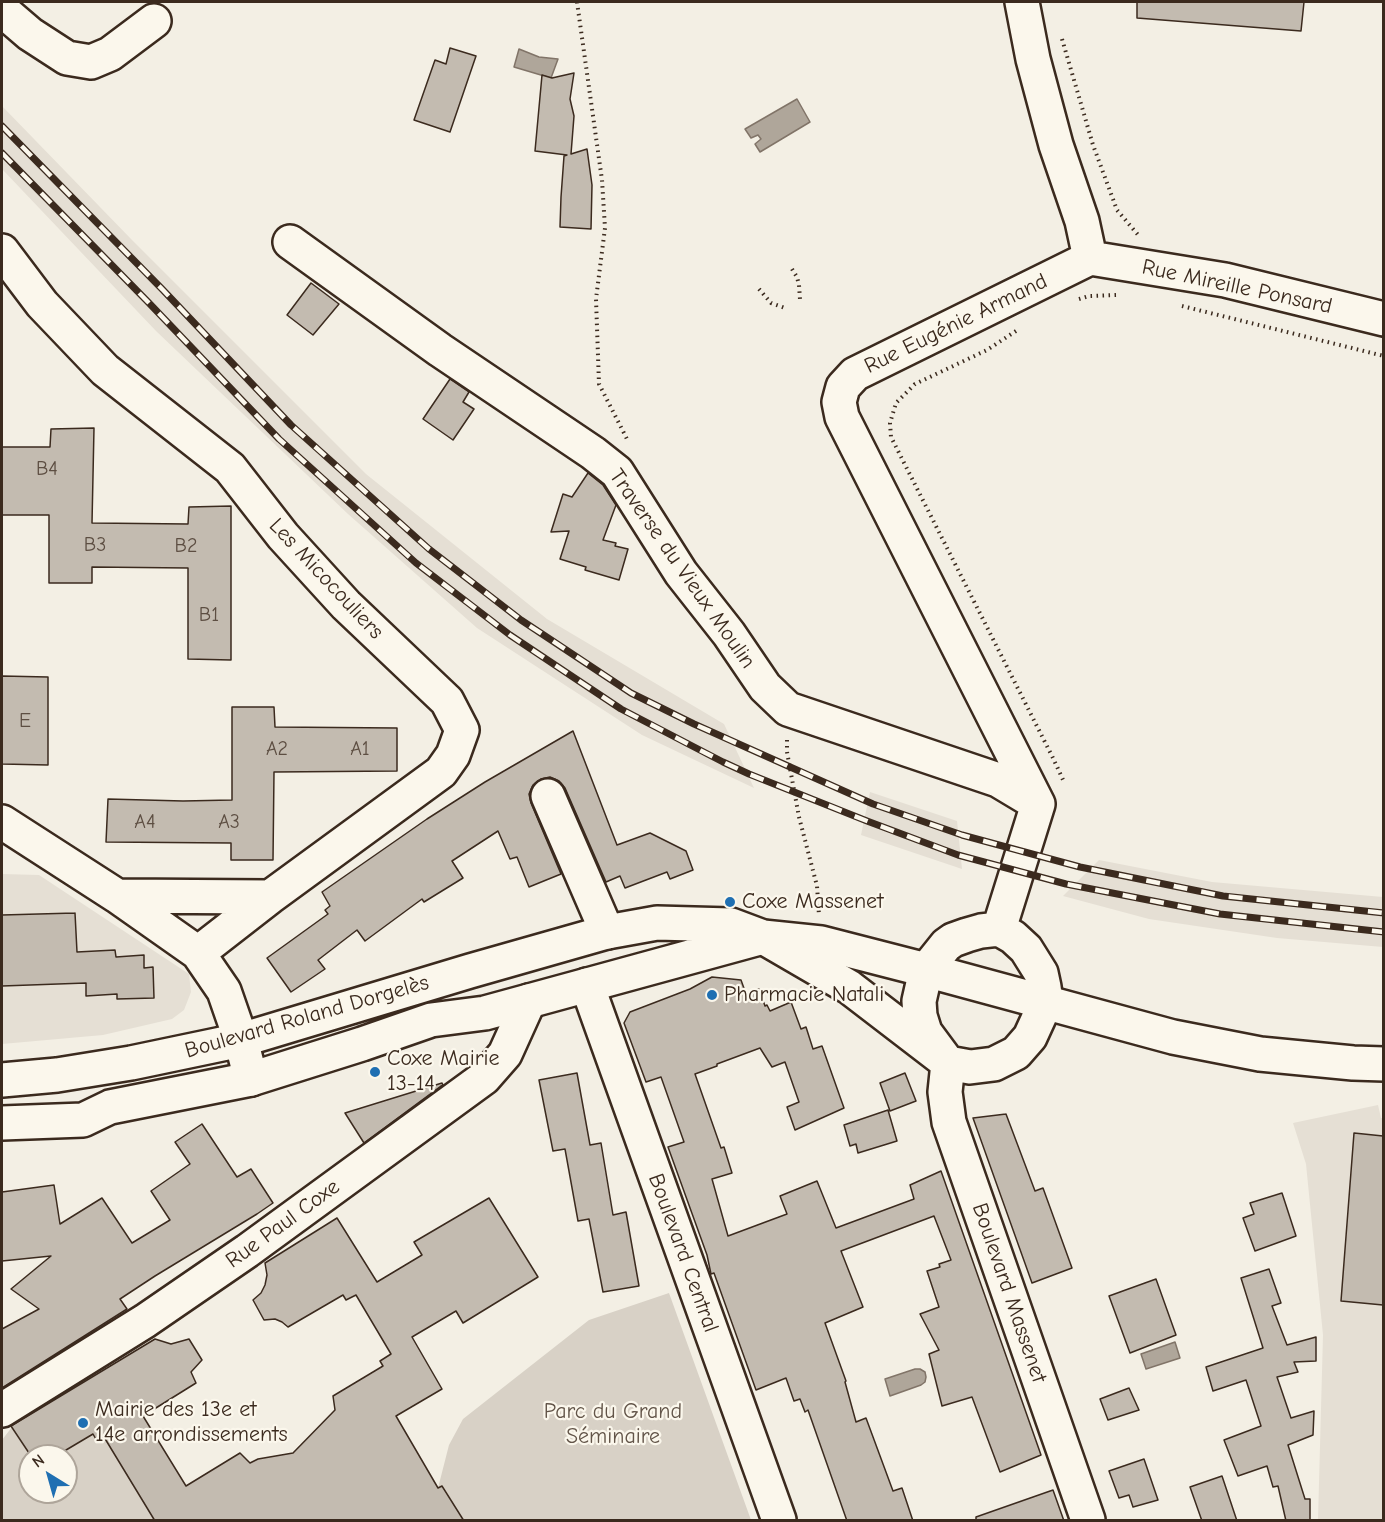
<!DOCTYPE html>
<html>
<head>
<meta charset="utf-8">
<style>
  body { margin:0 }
  #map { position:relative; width:1385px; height:1522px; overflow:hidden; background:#f3efe4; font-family:"Comic Neue",sans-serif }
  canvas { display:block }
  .frame { position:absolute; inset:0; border:3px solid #3b2a1e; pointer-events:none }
  .north { position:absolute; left:18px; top:1444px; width:60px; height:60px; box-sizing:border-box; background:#fbf7ec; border:2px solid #aea59a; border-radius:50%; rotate:323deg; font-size:16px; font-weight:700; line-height:24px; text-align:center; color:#3b2a1e }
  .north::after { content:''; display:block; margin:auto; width:21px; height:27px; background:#1f6fb2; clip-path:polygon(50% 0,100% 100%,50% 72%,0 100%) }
</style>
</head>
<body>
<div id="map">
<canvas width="1385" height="1522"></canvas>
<div class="frame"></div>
<div class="north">N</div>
</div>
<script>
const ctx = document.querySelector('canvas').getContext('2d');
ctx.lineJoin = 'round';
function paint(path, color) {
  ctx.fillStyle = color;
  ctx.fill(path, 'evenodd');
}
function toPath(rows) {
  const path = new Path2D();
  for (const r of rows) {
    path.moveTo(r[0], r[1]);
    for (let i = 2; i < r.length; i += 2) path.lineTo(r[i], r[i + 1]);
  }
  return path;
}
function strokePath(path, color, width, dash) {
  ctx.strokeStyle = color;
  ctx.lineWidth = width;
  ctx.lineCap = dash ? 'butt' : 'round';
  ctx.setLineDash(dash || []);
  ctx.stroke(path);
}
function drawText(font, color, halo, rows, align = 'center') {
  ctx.font = font + ' "Comic Neue",sans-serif';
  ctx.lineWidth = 4.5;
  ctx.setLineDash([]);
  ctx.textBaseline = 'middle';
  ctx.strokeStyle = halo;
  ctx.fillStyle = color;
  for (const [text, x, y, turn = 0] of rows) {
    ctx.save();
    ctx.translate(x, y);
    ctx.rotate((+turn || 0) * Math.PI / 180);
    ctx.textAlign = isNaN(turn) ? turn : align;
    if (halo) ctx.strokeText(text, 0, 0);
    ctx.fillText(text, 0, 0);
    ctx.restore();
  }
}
const built = toPath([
  [2,106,132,240,366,474,547,619,724,724,754,788,642,735,477,628,348,514,156,331,2,169],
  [870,792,957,821,962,869,861,835],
  [1099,860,1212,882,1383,897,1383,947,1277,938,1149,919,1063,896],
  [2,872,2,874,39,875,189,974,191,992,184,1010,172,1019,103,1035,2,1044],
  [1378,1105,1381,1118,1383,1118,1383,1520,1318,1520,1323,1335,1306,1164,1293,1123]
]);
const green = toPath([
  [669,1293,751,1520,464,1520,443,1486,438,1488,449,1445,463,1419,589,1320],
  [12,1427,31,1456,30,1492,66,1492,66,1456,56,1456,93,1434,97,1441,104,1437,155,1520,2,1520,2,1440]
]);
const water = toPath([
  [519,49,539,57,558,59,551,78,514,67,519,49],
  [797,99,810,122,760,152,755,144,761,139,758,135,751,138,745,129,797,99],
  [1175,1342,1180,1358,1146,1369,1141,1354,1175,1342],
  [915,1369,920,1369,925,1372,926,1377,925,1382,921,1385,890,1396,885,1379,915,1369]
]);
const building = toPath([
  [1137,2,1304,2,1301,31,1137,18,1137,2],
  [450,48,476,56,450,132,414,120,435,60,446,64,450,48],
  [574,73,570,99,574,116,571,154,587,149,592,185,591,229,560,227,561,197,564,156,567,155,535,151,542,75,552,78,574,73],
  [311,283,339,304,313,335,287,315,311,283],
  [450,379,469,392,463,402,474,409,453,440,423,419,450,379],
  [94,428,92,523,188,524,189,507,231,506,231,660,188,659,188,568,92,567,92,583,49,583,49,515,2,515,2,447,50,447,51,429,94,428],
  [588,473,603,485,616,505,603,540,616,543,615,546,628,549,619,580,585,570,586,567,560,559,569,531,551,532,563,494,572,497,588,473],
  [2,676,48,677,48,765,2,764,2,676],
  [232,707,274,707,275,727,397,728,397,771,274,772,273,860,231,860,231,843,106,842,108,799,183,801,232,800,232,707],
  [573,731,617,845,650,833,686,851,693,870,670,879,667,872,625,888,620,876,606,882,565,788,559,781,550,777,541,779,533,785,529,794,531,803,561,874,529,887,517,857,510,859,498,831,452,861,463,878,424,902,422,899,365,941,357,930,318,960,325,969,291,992,267,958,328,914,325,910,330,906,322,892,427,819,485,782,573,731],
  [75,913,77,952,115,950,116,957,144,955,144,968,153,967,154,998,117,999,117,994,86,996,86,983,2,986,2,915,75,913],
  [712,977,741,980,746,994,759,989,765,1006,767,1005,770,1011,791,1002,801,1029,806,1027,813,1049,822,1046,844,1108,795,1130,787,1107,799,1102,785,1062,772,1067,760,1048,717,1064,717,1066,695,1074,721,1148,724,1147,732,1173,712,1179,728,1236,787,1214,780,1196,817,1181,836,1228,914,1199,910,1185,941,1171,1041,1455,1000,1472,972,1397,942,1406,929,1354,939,1350,920,1314,939,1307,927,1271,940,1267,939,1264,951,1260,934,1216,841,1251,863,1307,825,1323,846,1381,845,1382,856,1422,866,1418,893,1491,902,1488,913,1521,847,1521,808,1410,805,1412,800,1399,794,1401,786,1378,756,1390,714,1273,711,1274,707,1255,668,1147,684,1142,661,1077,646,1082,624,1023,630,1012,690,989,712,977],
  [577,1073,590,1145,601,1143,613,1215,626,1212,639,1286,603,1292,589,1219,578,1221,565,1149,553,1151,539,1080,577,1073],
  [905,1073,916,1101,890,1111,880,1083,905,1073],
  [442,1083,443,1085,441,1086,364,1143,345,1113,442,1083],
  [888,1110,897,1141,858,1153,856,1144,850,1146,844,1125,888,1110],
  [1006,1114,1035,1191,1043,1188,1072,1268,1032,1283,973,1118,1006,1114],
  [202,1124,237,1177,251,1169,273,1203,257,1214,155,1276,120,1299,127,1309,2,1388,2,1329,39,1309,11,1289,51,1256,2,1261,2,1192,54,1185,60,1224,102,1198,132,1243,170,1220,151,1191,190,1164,175,1142,202,1124],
  [1354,1133,1383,1136,1383,1305,1341,1301,1354,1133],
  [1282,1193,1296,1236,1255,1251,1243,1218,1254,1214,1250,1203,1282,1193],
  [489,1198,538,1277,463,1323,456,1311,412,1337,442,1389,396,1416,438,1488,442,1486,464,1521,155,1521,104,1437,97,1441,93,1434,56,1456,31,1456,11,1426,155,1339,171,1344,189,1339,202,1360,191,1372,196,1383,143,1416,186,1486,240,1453,250,1463,258,1459,293,1453,335,1410,333,1396,383,1366,380,1361,391,1354,356,1295,346,1300,343,1295,288,1327,282,1322,275,1319,264,1320,253,1300,261,1293,265,1285,267,1275,265,1263,337,1218,377,1282,422,1255,414,1242,489,1198],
  [1269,1269,1281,1303,1272,1306,1287,1345,1316,1337,1316,1361,1294,1362,1298,1372,1277,1377,1291,1418,1314,1411,1313,1435,1288,1445,1305,1499,1310,1499,1310,1521,1286,1521,1278,1486,1273,1487,1267,1466,1238,1476,1224,1440,1261,1426,1246,1380,1213,1391,1206,1367,1263,1348,1241,1278,1269,1269],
  [1156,1279,1176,1335,1130,1353,1109,1296,1156,1279],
  [1129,1388,1139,1410,1108,1420,1100,1399,1129,1388],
  [1144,1459,1158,1500,1133,1507,1129,1495,1119,1498,1109,1471,1144,1459],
  [1222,1476,1237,1521,1202,1521,1190,1487,1222,1476],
  [1053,1490,1064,1521,976,1521,976,1517,1053,1490]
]);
const path = toPath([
  [577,2,602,180,605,228,596,299,599,384,628,441],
  [1062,39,1093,145,1117,210,1139,236],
  [792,269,797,277,799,285,800,299],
  [759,289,771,303,785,308],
  [1079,299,1089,296,1116,295],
  [1182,306,1384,356],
  [1016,331,987,350,915,384,896,403,890,423,891,437,1053,758,1064,782],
  [787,740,787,752,799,817,817,886,819,915]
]);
const minor = toPath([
  [1022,2,1033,59,1056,145,1082,221,1090,258,855,374,843,387,839,402,842,417,1038,804],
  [2,10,30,34,67,58,91,62,110,54,154,21],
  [290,242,440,350,593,453,617,472,681,573,729,634,765,687,788,709,998,780,1038,804],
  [2,251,42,304,105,370,230,468,283,536,346,605,447,701,462,730,453,755,441,772,270,897,198,953],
  [1090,258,1225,280,1384,319],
  [548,796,607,932],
  [2,822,117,896,198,953,224,991,241,1040,251,1079],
  [117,896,270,897],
  [999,929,1038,804],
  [763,937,849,987,948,1063,970,1067,994,1064,1016,1053,1030,1037,1046,1002,1044,987,1041,973,1026,949,1013,937,999,929,981,931,967,935,953,940,946,945,926,970,919,1001,920,1016,925,1032,948,1063],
  [587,985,779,1520],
  [948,1063,945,1092,949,1122,1088,1520],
  [2,1410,145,1321,247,1251,484,1078,505,1054,529,1001]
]);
const major = toPath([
  [2,1080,57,1075,131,1063,241,1040,470,971,607,932,657,923,731,925,763,937,821,943,926,970,1173,1037,1260,1054,1353,1063,1384,1064],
  [2,1123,83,1120,110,1107,251,1079,362,1044,431,1020,485,1013,763,937]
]);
const rail = toPath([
  [2,126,163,290,291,425,429,549,521,620,631,693,694,724,873,804,962,835,1080,867,1223,896,1384,913],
  [2,153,149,303,279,439,416,563,510,635,621,709,723,762,749,774,867,821,958,855,1066,884,1220,914,1384,932]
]);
const markers = [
  [730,902,6,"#1f6fb2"],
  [712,995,6,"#1f6fb2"],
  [375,1072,6,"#1f6fb2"],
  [83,1423,6,"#1f6fb2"]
];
const numberNames = [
  ["B4",47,469],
  ["B3",95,545],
  ["B2",186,546],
  ["B1",209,615],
  ["E",25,721],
  ["A2",277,749],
  ["A1",360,749],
  ["A4",145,822],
  ["A3",229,822]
];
const streetNames = [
  ["Rue Mireille Ponsard",1237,287,12],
  ["Rue Eugénie Armand",956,324,-26],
  ["Traverse du Vieux Moulin",682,569,55],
  ["Les Micocouliers",326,579,47],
  ["Boulevard Roland Dorgelès",307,1017,-16],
  ["Rue Paul Coxe",283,1224,-36],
  ["Boulevard Central",683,1253,70],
  ["Boulevard Massenet",1009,1293,71]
];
const poiNames = [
  ["Coxe Massenet",742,902],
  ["Pharmacie Natali",724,995],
  ["Coxe Mairie",387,1059],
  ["13-14",387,1084],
  ["Mairie des 13e et",95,1410],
  ["14e arrondissements",95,1435]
];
const parkNames = [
  ["Parc du Grand",613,1412],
  ["Séminaire",613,1437]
];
paint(built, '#e5dfd4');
paint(green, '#d8d1c6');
paint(water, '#afa69a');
strokePath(water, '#817468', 1.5);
paint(building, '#c3bbb0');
strokePath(building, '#3b2a1e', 1.5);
strokePath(minor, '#3b2a1e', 38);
strokePath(major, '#3b2a1e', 38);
strokePath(path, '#3b2a1e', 4, [1.5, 4.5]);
strokePath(minor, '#fbf7ec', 33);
strokePath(major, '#fbf7ec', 33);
strokePath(rail, '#3b2a1e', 7);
strokePath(rail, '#fbf7ec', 4.5, [14]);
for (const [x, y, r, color] of markers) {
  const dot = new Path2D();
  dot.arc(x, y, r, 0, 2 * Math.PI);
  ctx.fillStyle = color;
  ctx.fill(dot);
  strokePath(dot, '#fbf7ec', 2);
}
drawText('20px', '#5d4e42', null, numberNames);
drawText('22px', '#3b2a1e', '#fbf7ec', streetNames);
drawText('22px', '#3b2a1e', '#fbf7ec', poiNames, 'left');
drawText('22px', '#625448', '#fbf7ec', parkNames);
</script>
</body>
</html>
